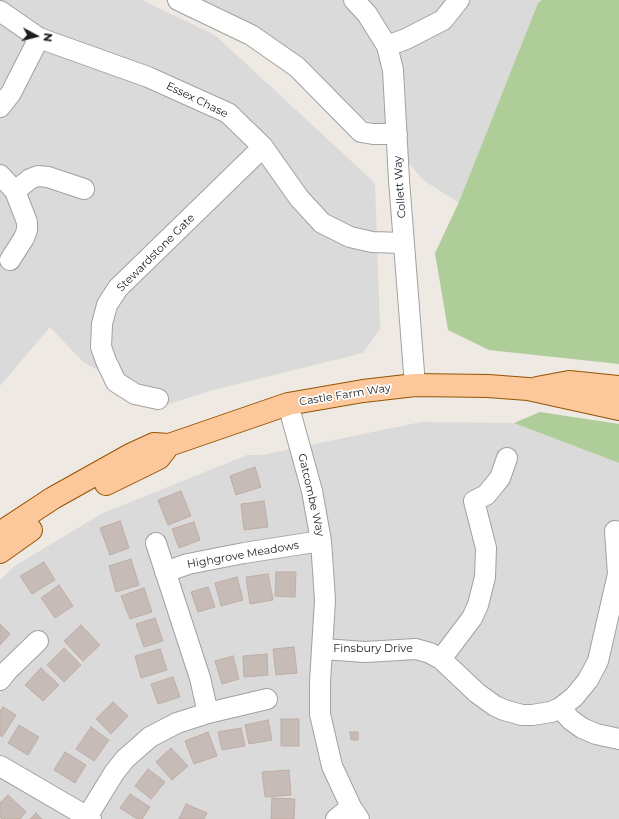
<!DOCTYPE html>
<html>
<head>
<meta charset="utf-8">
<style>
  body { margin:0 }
  #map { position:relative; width:619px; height:819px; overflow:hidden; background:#eee9e3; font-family:Montserrat,sans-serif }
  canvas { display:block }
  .north { position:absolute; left:16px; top:16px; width:40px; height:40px; -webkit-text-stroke:3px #fff; paint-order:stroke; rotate:97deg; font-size:11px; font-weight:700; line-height:16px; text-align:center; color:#1d1d1d }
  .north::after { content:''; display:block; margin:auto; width:14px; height:18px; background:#1d1d1d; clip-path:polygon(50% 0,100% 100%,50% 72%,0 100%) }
</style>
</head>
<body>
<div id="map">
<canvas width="619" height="819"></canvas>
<div class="north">N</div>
</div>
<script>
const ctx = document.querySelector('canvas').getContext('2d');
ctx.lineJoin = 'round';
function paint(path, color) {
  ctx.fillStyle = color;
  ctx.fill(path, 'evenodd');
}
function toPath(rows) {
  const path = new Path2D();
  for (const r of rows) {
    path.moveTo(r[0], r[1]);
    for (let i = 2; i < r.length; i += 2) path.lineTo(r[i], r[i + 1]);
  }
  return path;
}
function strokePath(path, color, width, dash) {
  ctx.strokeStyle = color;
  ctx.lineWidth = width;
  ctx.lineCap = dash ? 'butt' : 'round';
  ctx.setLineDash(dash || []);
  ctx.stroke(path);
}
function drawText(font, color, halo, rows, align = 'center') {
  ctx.font = font + ' Montserrat,sans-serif';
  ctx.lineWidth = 3.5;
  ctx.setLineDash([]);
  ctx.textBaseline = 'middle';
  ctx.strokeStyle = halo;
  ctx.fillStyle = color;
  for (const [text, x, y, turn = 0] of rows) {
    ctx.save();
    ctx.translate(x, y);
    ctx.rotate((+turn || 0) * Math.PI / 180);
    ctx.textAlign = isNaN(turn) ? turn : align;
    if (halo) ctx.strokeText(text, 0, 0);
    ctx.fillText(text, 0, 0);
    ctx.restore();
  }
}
const residential = toPath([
  [0,0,142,0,215,35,375,183,380,329,363,353,210,391,163,406,83,362,50,327,0,386],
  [198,0,542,0,538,3,459,203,423,180,409,163,404,126,374,123,350,114],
  [421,422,514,423,619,463,619,819,0,819,0,580,16,565,103,513,247,455,262,455]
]);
const forest = toPath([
  [542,0,619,0,619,364,489,350,448,330,435,253,459,202,538,3],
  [540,412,619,424,619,463,514,423]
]);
const building = toPath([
  [255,467,261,487,236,495,230,476,255,467],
  [181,491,191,516,168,525,158,500,181,491],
  [264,501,268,527,244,530,241,504,264,501],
  [120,521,129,548,110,555,100,528,120,521],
  [194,522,200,540,179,548,172,529,194,522],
  [131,559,139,585,116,592,109,566,131,559],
  [44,562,55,580,32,594,20,576,44,562],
  [276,572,296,572,295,597,275,596,276,572],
  [268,574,273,600,250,604,246,577,268,574],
  [237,577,243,600,221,606,215,583,237,577],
  [59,585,73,606,55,618,41,598,59,585],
  [208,587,215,607,198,612,191,592,208,587],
  [144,588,152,612,130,619,121,596,144,588],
  [155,618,163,641,144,647,136,624,155,618],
  [0,624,10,634,0,645,0,624],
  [81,625,100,645,83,661,64,641,81,625],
  [294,647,297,673,276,675,273,649,294,647],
  [64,648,81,665,64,682,47,665,64,648],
  [160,649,167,670,141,678,135,656,160,649],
  [267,654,268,675,244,677,243,656,267,654],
  [233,656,239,679,222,684,215,661,233,656],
  [41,668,59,685,43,701,25,685,41,668],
  [173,677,180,697,158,704,151,684,173,677],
  [113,702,128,716,111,734,96,719,113,702],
  [3,707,16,715,2,737,0,735,0,711,3,707],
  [281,719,299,719,299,746,281,746,281,719],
  [268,720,272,740,249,744,245,725,268,720],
  [19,725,39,737,28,755,8,743,19,725],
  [91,727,109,740,94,761,76,749,91,727],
  [241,728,245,746,222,750,218,732,241,728],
  [208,732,217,756,194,764,185,741,208,732],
  [350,732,358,732,358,740,351,740,350,732],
  [171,748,188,766,172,780,156,762,171,748],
  [65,752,86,765,75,783,54,770,65,752],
  [148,769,165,782,151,799,135,786,148,769],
  [289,770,291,795,265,797,262,772,289,770],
  [130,794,150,807,142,819,137,819,120,808,130,794],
  [8,795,26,812,20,819,2,819,0,817,0,803,8,795],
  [272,798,295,799,294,819,271,819,272,798],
  [186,804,207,813,204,819,179,819,186,804],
  [36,813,42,819,30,819,36,813]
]);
const minor = toPath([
  [178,0,251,35,297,67,361,132,373,134,397,134],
  [354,0,367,14,387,46,393,70,399,180,415,385],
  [0,11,39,38,148,77,228,113,263,147,299,198,322,223,350,237,372,242,404,243],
  [387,46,406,39,443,20,459,0],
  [0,107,11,93,39,38],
  [0,175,15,191,30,179,38,176,48,177,84,189],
  [10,260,24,238,27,230,27,222,15,191],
  [158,399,135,394,116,382,106,361,101,347,102,324,107,305,118,288,263,147],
  [288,404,312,491,321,541,325,600,320,682,320,714,332,766,351,807,359,819],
  [156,543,200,678,208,713],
  [165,572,188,564,244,553,321,541],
  [323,649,365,652,416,649,430,653,441,659,477,693,495,706,504,710,522,715,532,715,551,712,560,708,574,697,588,680,598,661,618,574,615,531],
  [441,659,472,618,478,605,485,577,486,548,474,501,486,495,491,489,500,478,507,458],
  [0,680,7,671,38,641],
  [560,708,571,720,582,728,596,734,619,739],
  [0,766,91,819],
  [87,817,114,773,125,759,150,737,177,723,208,713,267,699],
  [336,819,351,807]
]);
const major = toPath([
  [537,388,569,382,619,387],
  [106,484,159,458,166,449],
  [0,533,53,498,130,455,154,444,169,445,288,404,363,391,415,385,488,386,528,389,619,409],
  [0,552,31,530]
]);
const streetNames = [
  ["Essex Chase",197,100,26],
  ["Collett Way",400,187,-94],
  ["Stewardstone Gate",156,253,-45],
  ["Castle Farm Way",345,395,-9],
  ["Gatcombe Way",311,495,77],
  ["Highgrove Meadows",243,555,-10],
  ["Finsbury Drive",373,649]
];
paint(residential, '#dbdada');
paint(forest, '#aecd98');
paint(building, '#c6bbb6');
strokePath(building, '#c0aea5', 1);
strokePath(minor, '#a1a1a1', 22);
strokePath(major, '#955401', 24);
strokePath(minor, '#fff', 20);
strokePath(major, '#fbc79b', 22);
drawText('11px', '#1d1d1d', '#fff', streetNames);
</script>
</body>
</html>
